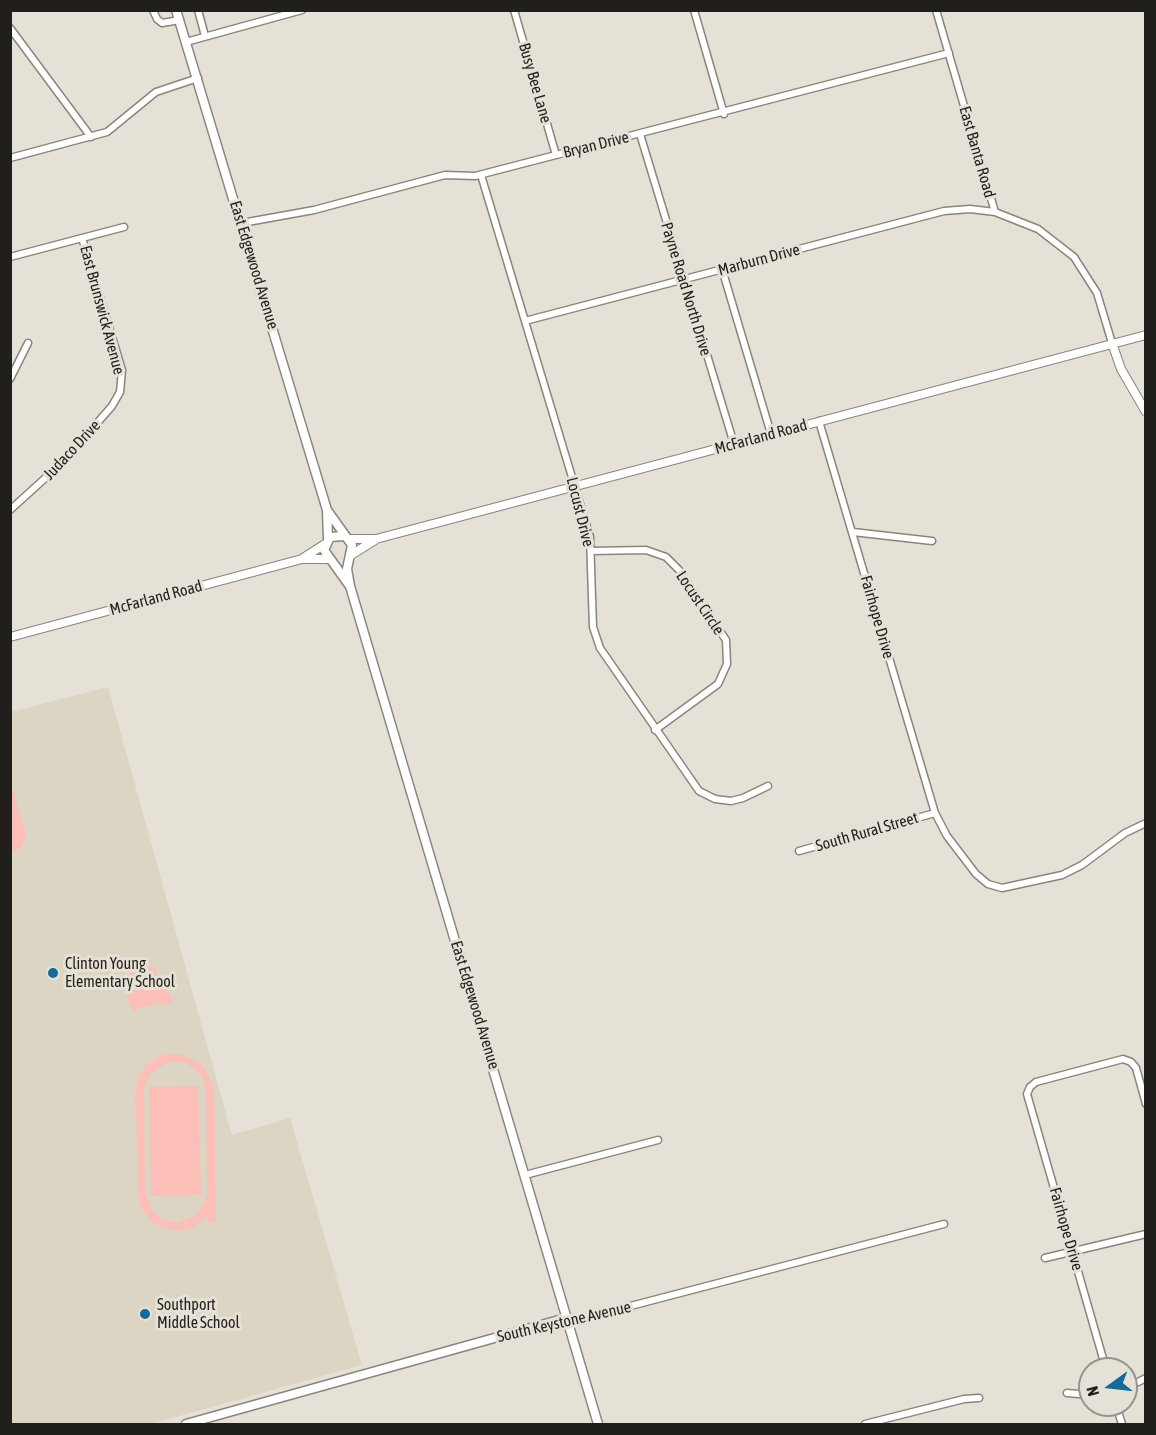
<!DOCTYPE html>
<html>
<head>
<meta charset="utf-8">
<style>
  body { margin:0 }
  #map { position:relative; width:1156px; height:1435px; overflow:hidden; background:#e6e1d7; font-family:"Asap Condensed",sans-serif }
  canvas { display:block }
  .frame { position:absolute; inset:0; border:12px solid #211f1b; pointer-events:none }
  .north { position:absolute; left:1078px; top:1357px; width:60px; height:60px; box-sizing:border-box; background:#e6e1d7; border:2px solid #97938c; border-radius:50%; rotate:255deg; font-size:16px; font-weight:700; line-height:24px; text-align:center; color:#211f1b }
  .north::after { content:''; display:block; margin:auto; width:21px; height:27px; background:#166a9b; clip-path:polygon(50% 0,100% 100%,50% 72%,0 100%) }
</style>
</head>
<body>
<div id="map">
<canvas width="1156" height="1435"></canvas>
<div class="frame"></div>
<div class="north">N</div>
</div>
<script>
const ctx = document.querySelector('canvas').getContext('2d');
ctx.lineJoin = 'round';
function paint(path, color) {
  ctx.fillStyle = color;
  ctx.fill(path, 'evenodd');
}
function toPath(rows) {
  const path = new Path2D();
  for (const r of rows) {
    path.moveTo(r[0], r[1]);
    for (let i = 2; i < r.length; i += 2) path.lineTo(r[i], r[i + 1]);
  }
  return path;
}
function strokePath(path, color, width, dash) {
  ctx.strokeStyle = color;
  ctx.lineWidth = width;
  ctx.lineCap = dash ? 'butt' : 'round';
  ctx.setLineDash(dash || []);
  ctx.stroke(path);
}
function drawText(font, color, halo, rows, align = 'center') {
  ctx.font = font + ' "Asap Condensed",sans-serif';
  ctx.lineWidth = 6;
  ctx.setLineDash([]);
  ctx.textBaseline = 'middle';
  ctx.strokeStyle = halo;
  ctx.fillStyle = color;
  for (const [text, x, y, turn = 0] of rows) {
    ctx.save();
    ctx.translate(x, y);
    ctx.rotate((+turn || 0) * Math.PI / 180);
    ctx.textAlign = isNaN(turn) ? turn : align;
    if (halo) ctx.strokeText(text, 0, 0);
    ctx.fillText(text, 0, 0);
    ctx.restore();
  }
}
const built = toPath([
  [108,687,232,1135,290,1118,362,1365,151,1424,11,1424,11,712]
]);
const green = toPath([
  [10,778,26,837,20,849,11,851],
  [154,966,173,1002,162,1005,158,1003,132,1011,124,984,130,982,130,973],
  [180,1054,202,1064,214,1086,216,1223,208,1223,207,1216,195,1227,177,1231,154,1224,139,1205,135,1094,139,1076,146,1065,162,1055],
  [169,1062,185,1063,195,1069,202,1077,206,1093,207,1196,197,1215,177,1223,161,1219,153,1212,145,1193,144,1087,151,1073],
  [198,1086,201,1195,151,1196,149,1087]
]);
const minor = toPath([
  [153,10,157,19,162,23,180,20],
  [198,10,205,36],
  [514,10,556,155],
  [694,10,724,114],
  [936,10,995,212,1038,229,1074,257,1097,293,1112,343],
  [10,28,91,137],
  [186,42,302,10],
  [640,134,734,444],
  [10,158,107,132,156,92,198,78],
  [481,175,590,537,593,627,600,648,699,791,715,799,731,801,743,798,768,786],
  [242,223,314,210,445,175,475,176,949,53],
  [10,257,124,227],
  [722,269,771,434],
  [525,321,944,211,970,209,995,212],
  [10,379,28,343],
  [819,421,935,813,947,836,976,874,988,884,1002,888,1062,875,1082,865,1125,833,1146,823],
  [10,510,63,462,112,406,120,392,122,370,82,238],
  [853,532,932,541],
  [591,551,646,550,666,557,679,570,726,640,727,664,718,684,655,730],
  [799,851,935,813],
  [525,1175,658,1140],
  [1045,1258,1146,1234],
  [568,1320,577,1320,944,1224],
  [1106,1369,1027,1094,1030,1087,1036,1082,1123,1059,1131,1062,1136,1068,1146,1104],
  [1126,1388,1146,1378],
  [1067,1393,1090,1395],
  [1116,1405,1122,1424],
  [865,1424,964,1399,979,1398]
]);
const tertiary = toPath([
  [1112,343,1121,369,1146,412],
  [348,539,376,539,1146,335],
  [351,555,375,540],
  [303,558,325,544],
  [10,637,302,559,328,559]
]);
const secondary = toPath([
  [176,10,327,510,328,539],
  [327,510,352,545,347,569,350,586,598,1424],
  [345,536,330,537,324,550,349,585],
  [186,1424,559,1320,568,1320]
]);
const markers = [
  [53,973,6,"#166a9b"],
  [145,1314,6,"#166a9b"]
];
const streetNames = [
  ["Busy Bee Lane",535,83,74],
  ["Bryan Drive",596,145,-14],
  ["East Banta Road",977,152,74],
  ["Marburn Drive",759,260,-15],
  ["East Edgewood Avenue",254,265,73],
  ["Payne Road North Drive",686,289,73],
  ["East Brunswick Avenue",102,310,75],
  ["McFarland Road",761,437,-15],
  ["Judaco Drive",72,450,-47],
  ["Locust Drive",580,512,76],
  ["McFarland Road",156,598,-15],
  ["Locust Circle",700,603,56],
  ["Fairhope Drive",877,617,74],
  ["South Rural Street",867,832,-16],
  ["East Edgewood Avenue",475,1005,73],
  ["Fairhope Drive",1066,1229,74],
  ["South Keystone Avenue",564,1322,-13]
];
const poiNames = [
  ["Clinton Young",65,964],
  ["Elementary School",65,982],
  ["Southport",157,1305],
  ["Middle School",157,1323]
];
paint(built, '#ddd5c4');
paint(green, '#fbbfb7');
strokePath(minor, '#8a857c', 9);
strokePath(tertiary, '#8a857c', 10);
strokePath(secondary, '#8a857c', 11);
strokePath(minor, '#fff', 6);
strokePath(tertiary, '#fff', 8);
strokePath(secondary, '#fff', 8);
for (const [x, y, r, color] of markers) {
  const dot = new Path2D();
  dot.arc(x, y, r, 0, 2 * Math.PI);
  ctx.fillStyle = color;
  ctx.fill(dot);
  strokePath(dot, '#e6e1d7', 2);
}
drawText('16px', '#211f1b', '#e6e1d7', streetNames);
drawText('16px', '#211f1b', '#e6e1d7', poiNames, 'left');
</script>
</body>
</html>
